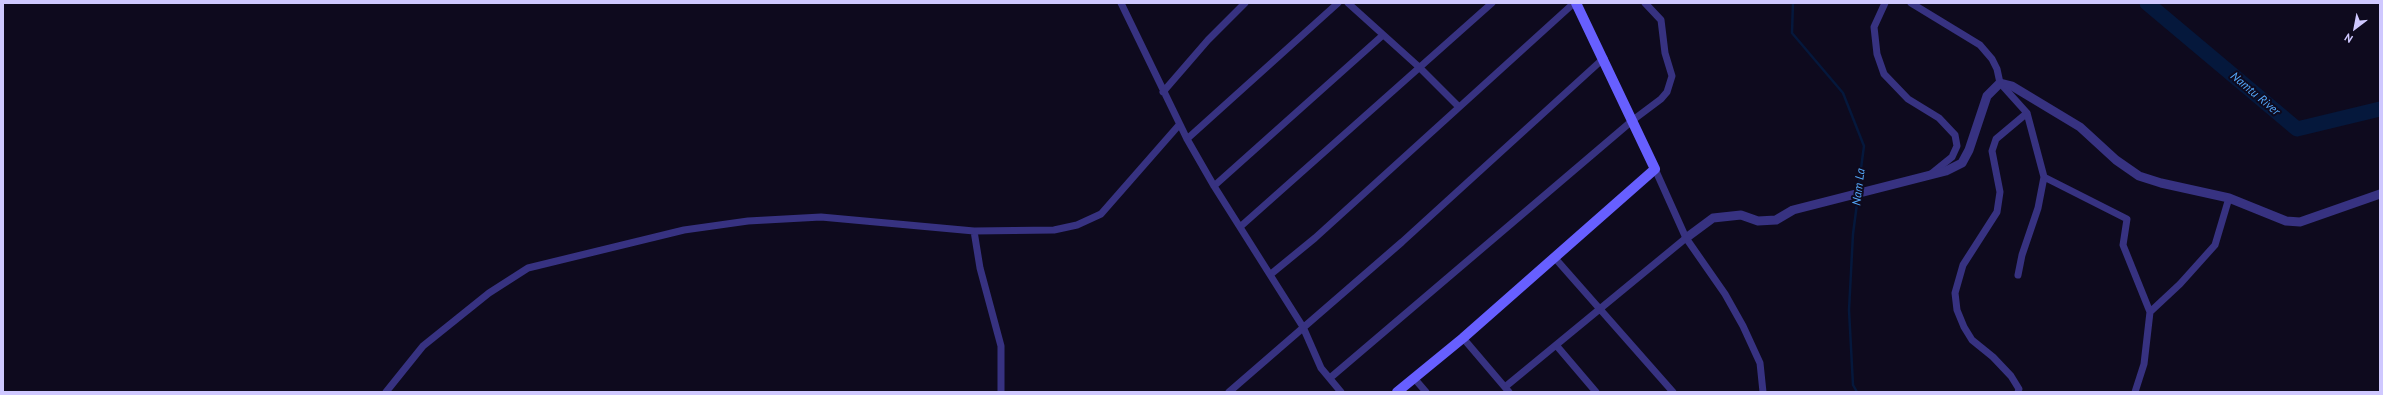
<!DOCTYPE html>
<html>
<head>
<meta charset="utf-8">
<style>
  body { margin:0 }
  #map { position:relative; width:2383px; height:395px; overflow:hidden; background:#0e0a1e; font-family:"PT Sans",sans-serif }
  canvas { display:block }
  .frame { position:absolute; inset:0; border:4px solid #cfc8ff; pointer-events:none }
  .north { position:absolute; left:2335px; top:8px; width:40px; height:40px; -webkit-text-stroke:3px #0e0a1e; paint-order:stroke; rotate:212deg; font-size:11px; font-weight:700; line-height:16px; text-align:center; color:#cfc8ff }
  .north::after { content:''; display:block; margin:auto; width:14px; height:18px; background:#cfc8ff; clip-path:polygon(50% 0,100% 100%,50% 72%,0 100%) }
</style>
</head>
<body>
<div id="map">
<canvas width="2383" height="395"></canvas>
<div class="frame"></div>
<div class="north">N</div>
</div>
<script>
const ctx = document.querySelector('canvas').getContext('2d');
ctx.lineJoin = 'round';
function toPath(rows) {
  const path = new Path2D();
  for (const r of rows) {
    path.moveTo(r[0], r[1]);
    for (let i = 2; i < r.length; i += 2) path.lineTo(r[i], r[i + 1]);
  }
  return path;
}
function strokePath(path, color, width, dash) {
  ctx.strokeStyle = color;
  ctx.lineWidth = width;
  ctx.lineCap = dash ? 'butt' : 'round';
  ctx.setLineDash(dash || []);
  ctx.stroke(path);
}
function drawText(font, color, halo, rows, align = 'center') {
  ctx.font = font + ' "PT Sans",sans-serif';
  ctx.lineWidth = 4;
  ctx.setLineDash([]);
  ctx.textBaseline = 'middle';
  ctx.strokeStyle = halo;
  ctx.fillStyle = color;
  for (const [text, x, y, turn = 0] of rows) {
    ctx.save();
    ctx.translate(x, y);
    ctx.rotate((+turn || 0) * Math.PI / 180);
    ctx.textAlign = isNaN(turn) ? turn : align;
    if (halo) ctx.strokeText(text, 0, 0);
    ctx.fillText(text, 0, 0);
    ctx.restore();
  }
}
const stream = toPath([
  [1793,3,1792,33,1843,93,1864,146,1858,191],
  [1857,392,1853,385,1849,310,1853,234,1858,196]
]);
const river = toPath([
  [2147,3,2297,129,2380,109]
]);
const minor = toPath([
  [1121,3,1187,139,1214,186,1303,327,1321,368,1341,392],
  [1348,3,1419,67,1459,107],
  [1885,3,1874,27,1877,54,1884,74,1908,99,1939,118,1955,135,1957,146,1952,157,1931,174],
  [1911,3,1980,45,1992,59,1997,69,2000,83,2027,113,2044,177],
  [1163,92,1208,40,1245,3],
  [1187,139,1338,3],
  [1655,169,1686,238,1725,294,1743,326,1760,363,1763,392],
  [1214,186,1383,35],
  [1240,227,1492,3],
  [974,231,980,268,1001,346,1001,392],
  [1554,257,1673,392],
  [1271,274,1315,238,1574,3],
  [2018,275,2022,255,2038,208,2044,177,2127,219,2123,245,2150,312,2144,364,2135,392],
  [2150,312,2180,284,2215,245,2229,198],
  [1463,338,1509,392],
  [1556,345,1596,392],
  [1330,378,1633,120,1661,99,1667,92,1672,76,1665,53,1661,20,1645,3],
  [1414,378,1426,392],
  [1505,387,1686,238],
  [386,392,423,346,489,293,528,268,684,230,748,221,821,217,974,231,1054,230,1077,225,1101,214,1179,125],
  [1229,392,1402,242,1604,58],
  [2018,392,2019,389,2011,376,1993,357,1972,340,1964,327,1957,310,1955,293,1963,265,1997,212,2000,192,1992,151,1996,139,2027,113]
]);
const tertiary = toPath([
  [1686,238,1713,218,1741,215,1758,221,1776,220,1793,210,1946,171,1962,163,1969,150,1987,96,2000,83,2012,86,2080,127,2116,160,2139,176,2161,183,2229,198,2286,221,2300,222,2380,194]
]);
const secondary = toPath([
  [1397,392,1463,338,1655,169,1576,3]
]);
const waterNames = [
  ["Namtu River",2255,94,40],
  ["Nam La",1859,187,-83]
];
strokePath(stream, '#05183c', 2.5);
strokePath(river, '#05183c', 15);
strokePath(minor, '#373281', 7);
strokePath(tertiary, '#373281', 9);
strokePath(secondary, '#675fff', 10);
drawText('italic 12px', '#56acff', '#0e0a1e', waterNames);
</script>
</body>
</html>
